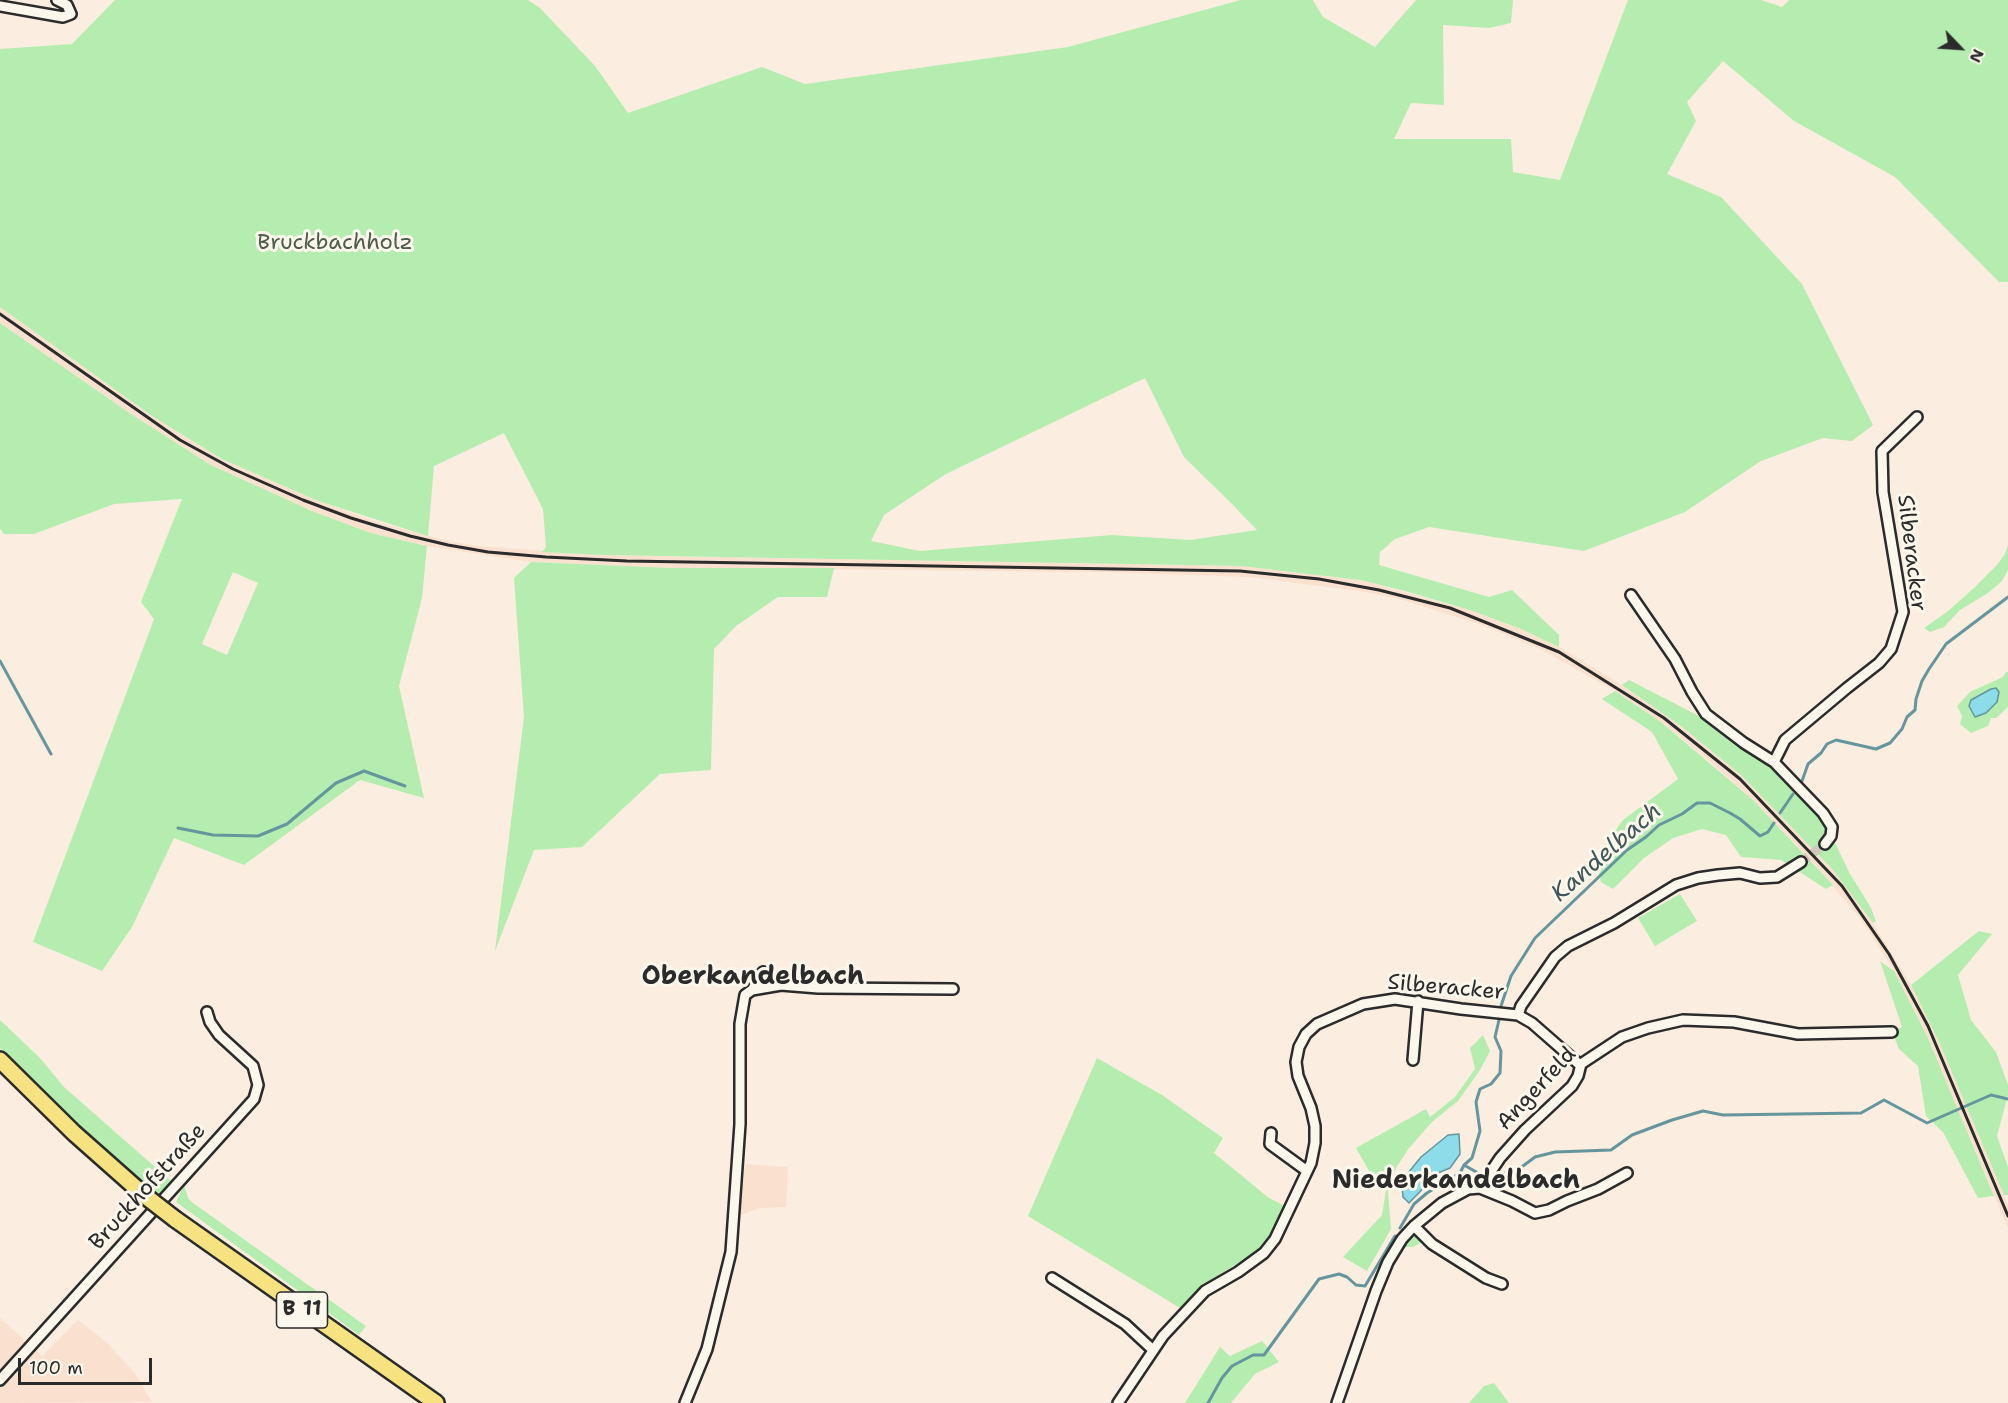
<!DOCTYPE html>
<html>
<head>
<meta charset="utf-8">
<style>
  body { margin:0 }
  #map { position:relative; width:2008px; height:1403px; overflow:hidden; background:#fbeddf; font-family:"Shantell Sans",sans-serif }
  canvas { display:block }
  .north { position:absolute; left:1930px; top:18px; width:60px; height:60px; -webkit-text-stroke:4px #fbf7ec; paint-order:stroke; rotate:115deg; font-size:16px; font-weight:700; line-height:24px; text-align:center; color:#2b2b2b }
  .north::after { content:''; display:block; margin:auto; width:21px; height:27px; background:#2b2b2b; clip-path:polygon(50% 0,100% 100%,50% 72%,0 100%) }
  .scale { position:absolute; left:18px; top:1358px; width:134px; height:27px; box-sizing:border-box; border:3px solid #2b2b2b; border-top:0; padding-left:8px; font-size:18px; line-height:21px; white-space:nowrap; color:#2b2b2b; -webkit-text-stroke:4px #fbf7ec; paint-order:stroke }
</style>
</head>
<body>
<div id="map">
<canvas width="2008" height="1403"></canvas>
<div class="north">N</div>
<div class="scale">100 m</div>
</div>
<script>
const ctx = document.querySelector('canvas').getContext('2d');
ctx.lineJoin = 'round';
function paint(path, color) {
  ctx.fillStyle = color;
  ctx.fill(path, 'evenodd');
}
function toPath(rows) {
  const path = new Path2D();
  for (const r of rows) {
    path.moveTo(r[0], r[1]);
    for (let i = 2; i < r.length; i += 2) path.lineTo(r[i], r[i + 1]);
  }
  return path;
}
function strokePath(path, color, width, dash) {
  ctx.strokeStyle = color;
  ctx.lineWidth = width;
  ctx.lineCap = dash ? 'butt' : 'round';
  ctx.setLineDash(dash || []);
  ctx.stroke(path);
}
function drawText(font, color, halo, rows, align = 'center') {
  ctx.font = font + ' "Shantell Sans",sans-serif';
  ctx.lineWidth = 6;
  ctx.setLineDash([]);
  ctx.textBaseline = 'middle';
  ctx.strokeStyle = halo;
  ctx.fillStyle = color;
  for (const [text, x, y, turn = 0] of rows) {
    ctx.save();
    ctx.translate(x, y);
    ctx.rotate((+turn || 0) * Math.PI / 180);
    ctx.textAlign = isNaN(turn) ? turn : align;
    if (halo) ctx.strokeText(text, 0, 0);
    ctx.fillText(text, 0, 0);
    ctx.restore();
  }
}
const built = toPath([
  [0,307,152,416,222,459,318,501,371,520,448,541,478,546,603,555,1241,566,1360,580,1473,611,1521,629,1559,647,1622,685,1682,727,1741,775,1833,870,1864,909,1911,985,1939,1042,2008,1204,2008,1228,1928,1038,1894,971,1861,919,1812,862,1753,800,1709,761,1661,722,1615,691,1540,649,1482,625,1400,599,1366,592,1249,577,1099,572,673,568,531,562,427,546,371,533,312,511,211,465,131,414,0,323],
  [741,1164,788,1167,786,1207,760,1208,738,1216],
  [0,1318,42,1356,78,1320,106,1342,134,1372,152,1402,0,1403]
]);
const green = toPath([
  [115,0,528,0,540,8,595,66,628,113,762,67,805,84,1068,47,1241,0,1313,0,1323,17,1375,47,1416,0,1513,0,1511,23,1489,28,1443,25,1444,105,1411,103,1394,139,1511,139,1513,172,1560,180,1628,0,1761,0,1782,7,1789,0,2008,0,2008,282,1999,282,1895,177,1794,121,1723,61,1687,102,1696,121,1667,174,1721,197,1802,284,1873,425,1852,441,1823,438,1761,461,1685,512,1584,551,1429,527,1395,539,1380,552,1379,565,1489,597,1512,590,1559,635,1559,647,1521,629,1473,611,1405,591,1360,580,1241,566,603,555,542,552,546,547,543,509,504,433,434,466,428,536,318,501,222,459,152,416,0,307,0,49,72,44],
  [1145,378,1184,457,1230,502,1257,530,1190,540,1112,535,920,551,871,541,884,515,946,474],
  [0,323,131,414,211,465,312,511,371,533,427,546,422,598,399,686,424,798,360,780,244,865,174,838,132,927,102,971,33,942,154,619,141,602,182,499,114,504,34,534,4,534,0,529],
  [233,572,258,583,227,655,202,644],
  [2008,545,2008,570,2002,581,1988,593,1960,610,1944,627,1930,632,1924,628,1947,612,1975,587,1997,565,2005,554],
  [531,562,673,568,834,568,827,597,778,597,736,626,714,649,711,770,660,774,582,847,534,850,495,951,524,717,514,578],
  [2006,672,2008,672,2008,707,1996,718,1991,718,1988,726,1971,733,1960,724,1962,716,1957,706,1970,692,2003,677],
  [1629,680,1697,715,1735,739,1786,779,1826,824,1849,872,1871,908,1876,921,1873,923,1833,870,1741,775,1682,727,1622,685],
  [1615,691,1661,722,1753,800,1833,885,1826,889,1781,860,1741,857,1726,835,1702,829,1673,838,1644,858,1613,889,1601,882,1596,857,1623,820,1678,779,1652,732,1602,699],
  [1680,894,1697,921,1655,946,1638,918],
  [1979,931,1992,934,1958,975,1971,1020,1996,1052,2008,1085,2008,1095,1997,1136,2008,1167,2008,1195,2004,1195,1939,1042,1911,985],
  [1880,961,1894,971,1928,1038,1994,1196,1978,1198,1943,1132,1926,1116,1918,1066,1899,1049,1892,1032,1902,1027],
  [0,1020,40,1058,64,1087,171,1181,159,1196,105,1152,30,1081,0,1048],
  [1483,1035,1490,1051,1480,1070,1458,1101,1432,1122,1409,1148,1396,1168,1388,1192,1391,1229,1367,1271,1343,1257,1382,1215,1386,1190,1376,1183,1356,1148,1426,1109,1430,1117,1455,1097,1475,1069,1470,1048],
  [1097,1058,1162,1095,1223,1138,1214,1153,1269,1198,1287,1207,1262,1248,1201,1286,1180,1308,1028,1216],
  [184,1185,188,1198,193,1203,366,1326,359,1335,176,1202],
  [1413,1237,1419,1237,1426,1244,1422,1242,1413,1247,1402,1247,1408,1239],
  [1262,1341,1279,1362,1255,1374,1231,1403,1185,1403,1220,1347,1230,1356],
  [1494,1383,1509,1403,1469,1403,1484,1386]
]);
const water = toPath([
  [1996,688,1999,692,1997,702,1986,713,1975,717,1969,706,1971,700,1991,689,1996,688],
  [1459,1134,1460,1154,1450,1168,1438,1173,1409,1203,1403,1197,1402,1186,1408,1173,1421,1157,1448,1135,1459,1134]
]);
const stream = toPath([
  [0,661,51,754],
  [1802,781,1808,764,1821,753,1827,744,1836,740,1876,749,1890,743,1902,729,1907,717,1915,710,1916,699,1922,681,1929,669,1946,644,2008,597],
  [1780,813,1793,794],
  [178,828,213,835,258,836,287,824,336,783,364,771,405,786],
  [1500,1009,1511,976,1535,938,1627,850,1646,837,1659,825,1682,814,1697,803,1710,803,1730,813,1740,819,1760,836,1768,832,1774,823],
  [1464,1165,1478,1173,1486,1174],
  [1492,1175,1515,1172,1535,1157,1555,1152,1611,1150,1632,1135,1672,1120,1703,1111,1723,1115,1861,1113,1884,1100,1927,1123,1991,1095,2008,1099],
  [1400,1228,1414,1204,1427,1193,1460,1173,1464,1165,1472,1158,1480,1131,1476,1102,1480,1089,1491,1084,1500,1073,1501,1051,1495,1037,1499,1020],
  [1208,1403,1222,1378,1232,1366,1253,1355,1264,1355,1319,1279,1339,1274,1347,1277,1356,1285,1365,1286,1395,1236]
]);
const streetTunnel = toPath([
  [1801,862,1825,844]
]);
const street = toPath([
  [0,6,63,17,71,14,67,5,57,0],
  [1631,595,1675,659,1692,692,1706,714,1744,743,1774,762,1823,813,1832,827,1831,836,1825,844],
  [1774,762,1785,740,1847,688,1879,663,1891,649,1903,612,1883,492,1882,451,1917,417],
  [752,990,763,972,781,985],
  [1518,1015,1521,1006,1555,957,1568,946,1614,923,1676,885,1698,878,1718,875,1740,873,1760,878,1777,877,1801,862],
  [1413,1060,1418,1001],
  [1271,1133,1270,1144,1307,1171],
  [1480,1188,1512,1201,1535,1213,1549,1210,1567,1201,1598,1189,1627,1173],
  [1414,1226,1432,1244,1486,1278,1502,1284],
  [1052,1278,1125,1324,1153,1350],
  [0,1380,254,1099,258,1085,253,1066,219,1035,210,1022,207,1012],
  [685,1403,707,1349,731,1252,740,1124,740,1024,745,995,752,990,781,985,818,988,953,989],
  [1118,1403,1163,1336,1205,1291,1238,1272,1264,1253,1275,1239,1311,1163,1315,1143,1315,1126,1311,1108,1298,1076,1296,1062,1299,1047,1306,1034,1317,1024,1363,1004,1395,999,1461,1009,1518,1015,1532,1023,1580,1065],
  [1337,1403,1376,1291,1388,1262,1402,1239,1414,1226,1442,1203,1468,1189,1480,1188,1500,1158,1525,1130,1572,1086,1578,1076,1581,1064,1622,1037,1648,1028,1683,1020,1734,1022,1798,1034,1892,1032]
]);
const primary = toPath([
  [0,1060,74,1133,144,1195],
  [175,1219,436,1403]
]);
const rail = toPath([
  [0,314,180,440,233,469,303,500,351,518,410,536,448,545,488,552,546,557,627,561,1240,571,1319,579,1379,590,1450,608,1559,652,1664,718,1740,779,1842,886,1889,954,1928,1026,2008,1216]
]);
const primaryBridge = toPath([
  [144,1195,175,1219]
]);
const shields = [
  [302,1310,51]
];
const shieldNames = [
  ["B 11",302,1310]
];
const parkNames = [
  ["Bruckbachholz",335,243]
];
const streetNames = [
  ["Silberacker",1911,553,83],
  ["Silberacker",1446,988,5],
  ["Angerfeld",1537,1089,-47],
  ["Bruckhofstraße",148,1187,-48]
];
const waterNames = [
  ["Kandelbach",1607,853,-41]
];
const quarterNames = [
  ["Oberkandelbach",753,977],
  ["Niederkandelbach",1456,1181]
];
paint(built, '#fae1cf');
paint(green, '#b5edb0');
paint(water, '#8cdce9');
strokePath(water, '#65959d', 1.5);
strokePath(stream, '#65959d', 3);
strokePath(streetTunnel, '#d1c6bb', 9, [9, 4.5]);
strokePath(street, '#2b2b2b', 14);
strokePath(primary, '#2b2b2b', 20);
strokePath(street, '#fbf7ec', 9);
strokePath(primary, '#f6e281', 15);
strokePath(rail, '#2b2b2b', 3);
strokePath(primaryBridge, '#2b2b2b', 20, []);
strokePath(primaryBridge, '#f6e281', 15);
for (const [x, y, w] of shields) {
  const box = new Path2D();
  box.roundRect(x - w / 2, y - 18, w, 36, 4.5);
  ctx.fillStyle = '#fbf7ec';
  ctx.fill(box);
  strokePath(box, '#2b2b2b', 1.5);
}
drawText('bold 21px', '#2b2b2b', null, shieldNames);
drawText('22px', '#4e5c4c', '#fbf7ec', parkNames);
drawText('22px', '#2b2b2b', '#fbf7ec', streetNames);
drawText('italic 24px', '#43575a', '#fbf7ec', waterNames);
drawText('bold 26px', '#2b2b2b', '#fbf7ec', quarterNames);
</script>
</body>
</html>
